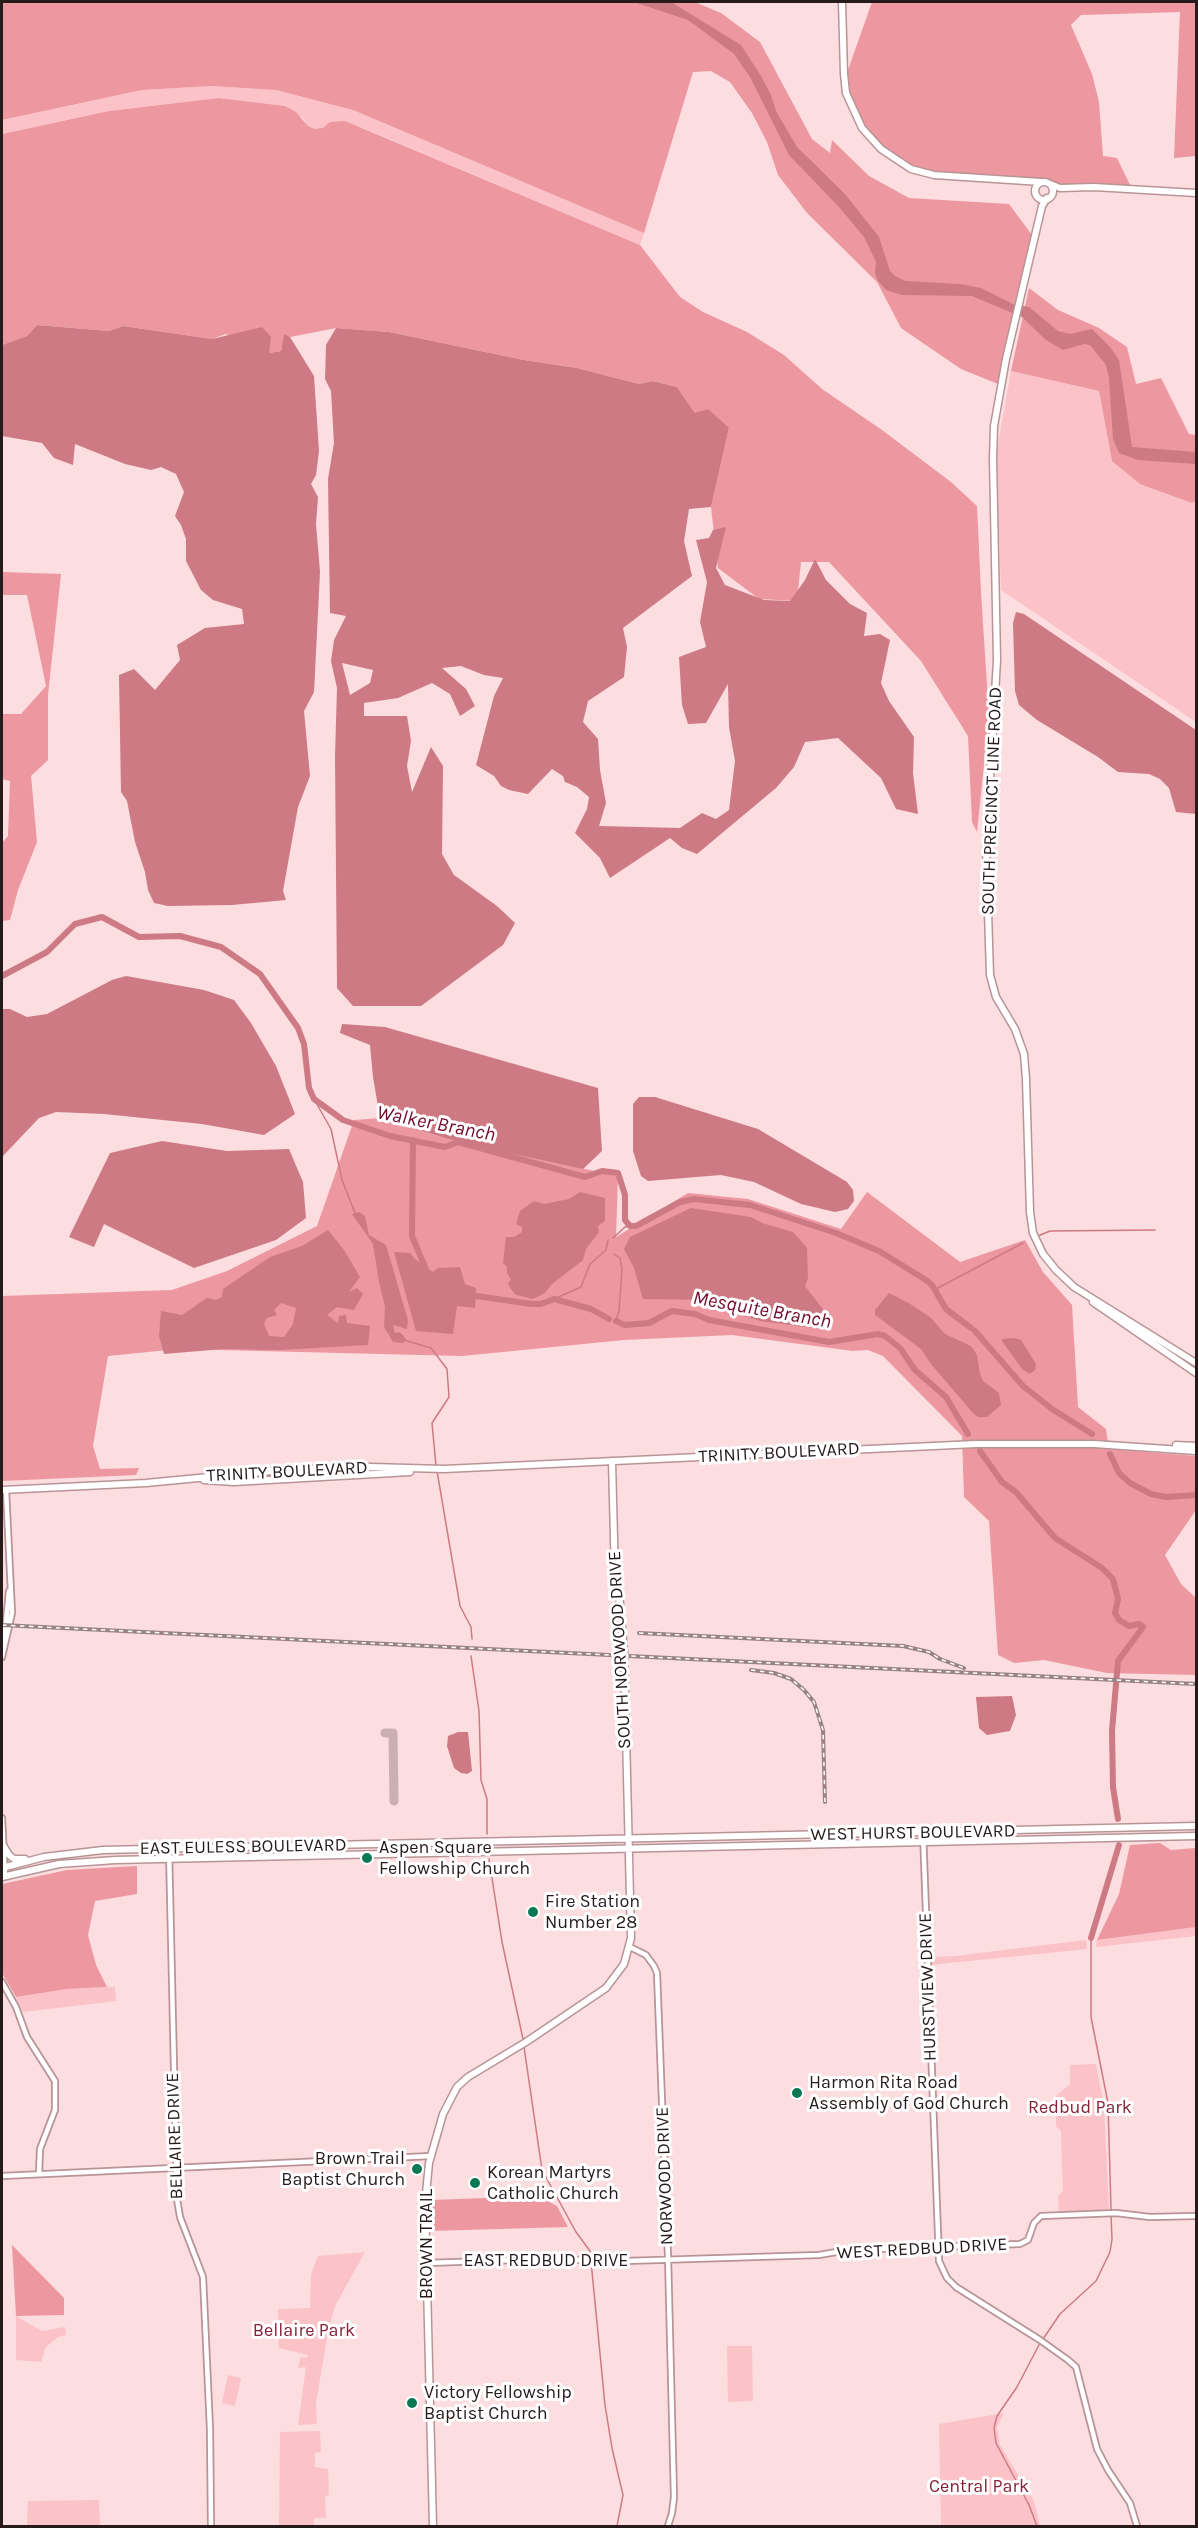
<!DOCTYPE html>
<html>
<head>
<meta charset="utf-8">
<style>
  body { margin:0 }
  #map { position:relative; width:1198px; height:2528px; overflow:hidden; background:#fcdde0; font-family:Karla,sans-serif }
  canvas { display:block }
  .frame { position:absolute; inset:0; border:3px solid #271a1b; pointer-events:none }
</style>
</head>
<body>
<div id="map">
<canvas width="1198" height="2528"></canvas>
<div class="frame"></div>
</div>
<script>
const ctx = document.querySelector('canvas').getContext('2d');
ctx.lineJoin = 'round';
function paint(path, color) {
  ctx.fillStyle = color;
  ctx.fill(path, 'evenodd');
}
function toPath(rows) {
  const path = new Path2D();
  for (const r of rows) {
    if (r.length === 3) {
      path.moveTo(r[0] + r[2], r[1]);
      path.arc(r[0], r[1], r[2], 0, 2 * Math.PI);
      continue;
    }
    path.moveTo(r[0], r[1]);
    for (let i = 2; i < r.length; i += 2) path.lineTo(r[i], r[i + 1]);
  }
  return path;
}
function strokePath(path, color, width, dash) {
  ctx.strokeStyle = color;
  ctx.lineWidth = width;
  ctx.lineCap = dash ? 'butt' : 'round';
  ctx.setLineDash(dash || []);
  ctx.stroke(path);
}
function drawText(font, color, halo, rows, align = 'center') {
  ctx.font = font + ' Karla,sans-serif';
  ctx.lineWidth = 6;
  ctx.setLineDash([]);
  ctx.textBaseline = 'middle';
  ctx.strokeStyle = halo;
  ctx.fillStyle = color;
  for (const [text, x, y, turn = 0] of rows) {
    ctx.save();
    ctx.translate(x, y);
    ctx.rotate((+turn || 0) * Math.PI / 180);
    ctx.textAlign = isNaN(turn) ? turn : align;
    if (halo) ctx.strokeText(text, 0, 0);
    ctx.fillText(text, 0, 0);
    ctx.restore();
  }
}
const green = toPath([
  [212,86,276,90,353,110,644,233,640,245,363,128,315,129,308,126,303,118,285,106,219,98,109,111,2,134,2,120,142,90],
  [1011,371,1099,391,1112,461,1192,503,1196,501,1196,722,1001,590,996,455],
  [1196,1927,1196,1936,1096,1947,1097,1940],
  [1086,1940,1087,1949,930,1965,930,1957,955,1956],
  [115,1987,116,2001,23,2012,16,1997,67,1989],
  [1096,2064,1104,2105,1109,2211,1059,2213,1058,2197,1063,2190,1062,2169,1061,2131,1056,2126,1056,2096,1070,2084,1070,2065],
  [365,2252,335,2306,328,2332,316,2403,317,2424,298,2425,306,2367,298,2368,301,2357,307,2358,308,2355,279,2348,278,2309,310,2308,311,2275,318,2256],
  [16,2316,42,2331,65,2327,66,2335,58,2337,46,2347,41,2362,16,2360],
  [727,2346,752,2346,753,2401,728,2402],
  [228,2375,241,2378,235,2406,222,2403],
  [1004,2413,997,2427,1000,2445,1034,2501,1040,2526,941,2526,939,2424],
  [320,2431,321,2452,315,2453,315,2467,328,2469,329,2495,325,2496,326,2518,314,2518,314,2526,279,2526,280,2432],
  [99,2500,100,2526,27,2526,28,2501]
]);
const forest = toPath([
  [2,2,695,2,721,13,760,42,812,139,830,153,832,140,869,176,909,198,1009,204,1032,235,998,384,961,369,901,328,877,282,807,213,778,175,767,142,752,113,730,82,711,71,693,72,644,233,353,110,276,90,212,86,142,90,2,120],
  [872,2,1196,2,1196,156,1174,158,1180,12,1081,15,1071,25,1092,74,1099,102,1103,156,1117,158,1131,187,1056,185,1049,179,992,178,926,171,897,159,880,145,865,128,848,89,848,70],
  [219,98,285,106,296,112,308,126,315,129,323,128,330,122,345,121,640,245,680,297,703,312,747,332,784,355,822,389,882,430,951,482,977,506,981,592,989,717,977,832,972,822,968,736,921,661,829,562,801,562,797,601,759,599,718,568,711,507,729,428,695,413,677,387,653,381,639,384,577,368,524,360,389,332,336,328,290,337,284,335,281,351,269,353,226,334,212,339,123,326,109,331,37,325,27,336,2,345,2,134,109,111],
  [1029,288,1058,310,1099,328,1127,347,1136,384,1161,378,1189,434,1196,435,1196,501,1192,503,1140,484,1112,461,1099,391,1011,371],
  [2,572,61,574,48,695,48,760,31,776,37,842,18,890,10,920,2,921,2,843,8,836,10,781,2,779,2,714,21,714,46,686,27,595,2,595],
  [380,1118,458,1142,618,1176,616,1237,688,1193,748,1199,841,1229,867,1192,960,1262,1025,1240,1043,1272,1072,1305,1078,1407,1106,1429,1109,1449,1196,1456,1196,1510,1165,1555,1181,1584,1196,1598,1196,1675,1107,1673,1044,1660,1014,1663,998,1655,989,1521,964,1497,962,1436,883,1356,868,1350,853,1351,732,1335,624,1340,462,1356,178,1349,108,1356,93,1446,100,1469,139,1468,136,1475,2,1481,2,1296,172,1290,227,1271,317,1226,354,1120],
  [1160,1843,1171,1850,1196,1848,1196,1927,1097,1940,1119,1894,1130,1845],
  [137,1866,137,1894,95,1901,88,1935,96,1965,107,1987,67,1989,16,1997,2,1973,2,1884,67,1870],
  [546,2193,551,2203,557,2206,568,2227,430,2231,430,2200,514,2197],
  [12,2245,64,2298,64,2315,16,2316]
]);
const water = toPath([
  [634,2,671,2,741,45,761,76,771,95,776,111,797,147,845,194,879,237,890,271,895,276,905,281,960,284,981,288,1013,304,1029,307,1058,331,1070,334,1092,329,1110,347,1119,360,1132,447,1196,452,1196,464,1138,460,1119,453,1113,439,1109,378,1106,365,1090,345,1084,344,1063,350,1046,340,1022,317,972,296,902,295,886,290,878,281,875,273,876,262,864,237,839,207,789,155,750,77,734,54,688,20],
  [37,325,109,331,123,326,212,339,262,327,271,337,269,353,281,351,284,334,290,337,314,376,319,451,316,475,311,484,318,497,316,524,320,572,314,692,304,711,310,776,298,807,283,891,286,900,232,905,168,906,154,903,148,890,145,872,135,842,127,801,121,792,119,675,134,669,155,690,180,660,177,645,205,628,244,624,242,609,213,600,201,590,186,561,186,539,181,525,175,516,184,492,176,474,161,467,151,470,125,464,75,444,73,465,54,458,42,443,2,436,2,345,27,336],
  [336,328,389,332,524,360,577,368,639,384,653,381,677,387,695,413,708,409,729,428,711,507,689,509,684,541,692,576,623,628,627,647,624,677,588,701,583,722,598,739,600,770,606,803,599,826,680,828,702,813,716,819,729,810,735,761,729,727,728,684,706,723,688,724,682,705,679,657,706,647,700,622,707,582,696,540,709,538,713,530,726,527,716,568,725,585,764,600,790,601,805,580,815,559,826,580,850,604,867,613,864,636,880,634,890,640,881,683,889,701,914,737,913,773,918,814,896,809,881,778,838,738,805,742,794,767,776,788,697,854,682,848,670,838,610,878,600,858,575,833,587,809,589,797,577,787,565,782,563,776,552,769,528,794,509,790,501,786,494,776,476,765,494,696,503,678,484,675,461,666,442,668,466,689,475,706,460,716,450,694,432,683,398,698,364,703,364,716,407,716,411,741,407,766,412,792,431,747,443,766,442,854,454,875,497,906,515,923,503,945,421,1006,353,1006,337,988,335,756,337,688,331,661,334,640,346,616,330,613,328,479,334,443,331,391,325,379,326,345],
  [342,663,373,670,370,683,350,695],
  [1016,612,1024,614,1196,730,1196,814,1176,812,1169,788,1160,779,1149,774,1118,772,1098,757,1037,720,1019,705,1015,691,1013,623],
  [126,976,204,990,234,1000,251,1023,276,1066,295,1114,264,1135,202,1124,104,1114,56,1112,39,1118,2,1157,2,1009,10,1009,27,1017,47,1014,112,980],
  [342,1024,385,1027,598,1088,602,1151,583,1169,458,1142,380,1118,373,1077,370,1045,340,1033],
  [639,1097,655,1097,758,1129,847,1182,853,1190,854,1201,848,1209,835,1212,801,1204,754,1182,721,1175,648,1181,641,1176,633,1151,633,1104],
  [162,1141,227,1151,289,1149,303,1182,306,1218,276,1240,194,1268,104,1224,94,1247,69,1237,110,1153],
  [580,1192,605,1198,605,1221,598,1226,599,1232,586,1249,583,1260,552,1284,545,1293,533,1299,516,1295,510,1288,508,1283,511,1280,507,1273,507,1267,503,1263,506,1237,514,1237,522,1232,522,1227,516,1224,520,1211,534,1201,544,1204,569,1199],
  [691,1208,751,1217,762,1223,793,1232,807,1248,808,1278,805,1286,826,1313,822,1329,760,1321,725,1310,711,1300,643,1299,634,1268,624,1249,630,1237],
  [359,1212,365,1216,369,1235,386,1245,408,1320,407,1329,393,1325,395,1333,399,1332,403,1335,406,1340,403,1343,393,1342,384,1327,385,1307,379,1282,373,1244,352,1214],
  [328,1230,344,1250,360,1277,349,1292,357,1288,363,1294,354,1310,337,1307,327,1315,338,1323,339,1316,346,1315,347,1323,370,1326,368,1345,280,1350,223,1349,164,1354,159,1336,161,1311,182,1315,207,1298,216,1300,222,1297,223,1289,270,1257,302,1246],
  [281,1303,296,1308,293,1324,284,1337,269,1336,264,1324,267,1318,277,1315,274,1310],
  [394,1252,410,1253,415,1259,433,1272,438,1268,460,1267,465,1284,476,1288,475,1308,457,1306,453,1334,416,1331],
  [889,1293,912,1305,931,1318,945,1334,971,1346,977,1355,980,1374,983,1381,999,1393,1001,1405,987,1417,978,1417,972,1412,931,1364,921,1349,875,1315,875,1310],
  [1014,1338,1021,1340,1036,1364,1035,1370,1030,1374,1022,1369,1002,1341,1002,1339],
  [1012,1696,1016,1715,1010,1731,987,1735,979,1728,976,1697],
  [458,1732,468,1732,472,1771,467,1774,461,1773,454,1768,447,1746,448,1736]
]);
const stream = toPath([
  [314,1099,331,1129,342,1180,355,1213],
  [1038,1236,1050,1231,1155,1230],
  [613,1238,625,1227,630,1226],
  [614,1254,620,1258,622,1269,619,1311,616,1321],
  [934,1290,1023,1243],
  [554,1299,581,1287,590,1264,606,1250,608,1240],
  [404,1340,431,1348,447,1369,449,1397,432,1423,436,1466],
  [437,1471,460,1606,471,1627,472,1639],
  [471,1656,479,1711,481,1780,487,1799,487,1834],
  [489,1859,502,1942,523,2039],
  [1091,1938,1091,2017,1108,2103,1111,2210],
  [524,2047,542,2170,576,2232,590,2251,605,2405,612,2448,623,2495,617,2526],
  [1043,2339,1060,2314,1096,2281,1110,2252,1112,2239,1111,2215],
  [1037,2526,1029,2505,996,2443,994,2428,997,2416,1017,2387,1040,2343]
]);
const river = toPath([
  [2,976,47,952,75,924,102,917,139,937,180,936,221,947,260,974,298,1028,304,1044,309,1088,314,1099,343,1120,390,1136,445,1147,458,1142,585,1177,602,1171,618,1173,625,1195,625,1220,630,1226,636,1226,680,1202,694,1199,750,1205,836,1233,879,1251,926,1280,932,1285,946,1309,971,1328],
  [413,1140,412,1236,427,1272],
  [469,1295,532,1304,541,1304,554,1299,591,1309,609,1319],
  [616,1321,625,1325,649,1323,672,1311,695,1314,709,1320,829,1342,878,1334,885,1336,900,1348,915,1370,946,1397,968,1434],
  [975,1331,1023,1386,1052,1409,1092,1434],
  [980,1451,1002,1482,1016,1492,1055,1538,1102,1568,1113,1579,1118,1599,1115,1613,1119,1620,1129,1626,1139,1624,1143,1627,1118,1661,1112,1731,1113,1787,1118,1819],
  [1110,1454,1119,1473,1130,1483,1151,1494,1166,1497,1196,1495],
  [1091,1938,1119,1845]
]);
const taxiway = toPath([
  [385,1733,393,1733,394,1801]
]);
const minor = toPath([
  [2,1642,6,1622,9,1591],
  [2,1657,12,1613,6,1490],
  [2,1818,5,1876],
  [923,1832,939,2261,947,2278,956,2287,1040,2340,1068,2360,1076,2367,1097,2449,1108,2470,1130,2503,1137,2526],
  [169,1849,177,2199,180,2217,203,2277,210,2429,211,2526],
  [630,1947,646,1955,654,1966,657,1973,668,2256,674,2497,672,2513,668,2526],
  [2,1982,16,2007,27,2037,55,2081,55,2110,40,2149,39,2174],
  [2,2176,431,2156],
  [426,2263,546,2259,625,2261,819,2255,848,2250,1020,2244,1028,2240,1034,2223,1041,2216,1116,2213,1150,2217,1196,2216]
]);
const major = toPath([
  [842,2,844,74,846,93,862,128,881,149,911,169,934,175,1041,182],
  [1044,191,9],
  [1050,184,1060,188,1094,187,1196,193],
  [1047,198,1042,206,1006,359,994,426,993,459,997,660,986,848,990,975,996,997,1015,1029,1024,1054,1026,1079,1030,1212,1033,1233,1043,1254,1056,1270,1074,1287,1196,1363],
  [1093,1302,1196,1373],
  [1176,1445,1196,1446],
  [204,1480,234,1482,410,1472],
  [2,1490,146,1483,282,1470,371,1467,444,1469,976,1444,1094,1444,1196,1451],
  [3,1845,9,1855,14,1859,25,1859],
  [2,1868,44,1857,103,1850,1196,1826],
  [2,1877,59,1864,115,1860,1196,1836],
  [433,2526,425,2204,429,2163,443,2114,457,2087,468,2077,526,2042,606,1988,624,1964,631,1938,624,1653,620,1603,615,1577,612,1461]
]);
const rail = toPath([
  [2,1625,1196,1684],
  [639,1633,903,1646,929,1652,940,1659,964,1668],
  [751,1670,774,1673,791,1679,804,1690,814,1702,823,1730,825,1802]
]);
const markers = [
  [367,1858,6,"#0a7852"],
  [533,1912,6,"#0a7852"],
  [797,2093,6,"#0a7852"],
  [417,2169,6,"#0a7852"],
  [475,2183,6,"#0a7852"],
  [412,2403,6,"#0a7852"]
];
const streetNames = [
  ["SOUTH PRECINCT LINE ROAD",992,801,-88],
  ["TRINITY BOULEVARD",779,1453,-3],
  ["TRINITY BOULEVARD",287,1472,-3],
  ["SOUTH NORWOOD DRIVE",620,1650,-93],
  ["WEST HURST BOULEVARD",913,1833,-1],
  ["EAST EULESS BOULEVARD",243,1847,-1],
  ["HURSTVIEW DRIVE",928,1987,-92],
  ["BELLAIRE DRIVE",175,2136,-92],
  ["NORWOOD DRIVE",665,2176,-92],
  ["BROWN TRAIL",427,2244,-90],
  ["WEST REDBUD DRIVE",922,2249,-3],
  ["EAST REDBUD DRIVE",546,2261]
];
const poiNames = [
  ["Aspen Square",379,1848],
  ["Fellowship Church",379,1869],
  ["Fire Station",545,1902],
  ["Number 28",545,1923],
  ["Harmon Rita Road",809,2083],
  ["Assembly of God Church",809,2104],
  ["Brown Trail",405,2159,"right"],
  ["Baptist Church",405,2180,"right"],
  ["Korean Martyrs",487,2173],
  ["Catholic Church",487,2194],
  ["Victory Fellowship",424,2393],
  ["Baptist Church",424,2414]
];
const parkNames = [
  ["Redbud Park",1080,2108],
  ["Bellaire Park",304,2331],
  ["Central Park",979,2487]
];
const waterNames = [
  ["Walker Branch",436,1124,11],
  ["Mesquite Branch",762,1310,10]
];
paint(green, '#fbc3c8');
paint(forest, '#ed97a1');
paint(water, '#cd7a84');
strokePath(stream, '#cd7a84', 1.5);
strokePath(river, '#cd7a84', 6);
strokePath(taxiway, '#cab0b2', 9);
strokePath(minor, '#b89497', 8);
strokePath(major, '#b89497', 9);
strokePath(minor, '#fff', 4.5);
strokePath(major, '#fff', 6);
strokePath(rail, '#998284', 4);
strokePath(rail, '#fff', 1.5, [4.5]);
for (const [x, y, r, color] of markers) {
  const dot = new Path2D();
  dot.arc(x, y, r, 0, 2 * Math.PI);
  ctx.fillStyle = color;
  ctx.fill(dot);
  strokePath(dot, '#fff', 2);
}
drawText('18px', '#271a1b', '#fff', streetNames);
drawText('18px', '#271a1b', '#fff', poiNames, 'left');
drawText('18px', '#862238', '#fff', parkNames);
drawText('italic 20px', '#730b2a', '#fff', waterNames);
</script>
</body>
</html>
